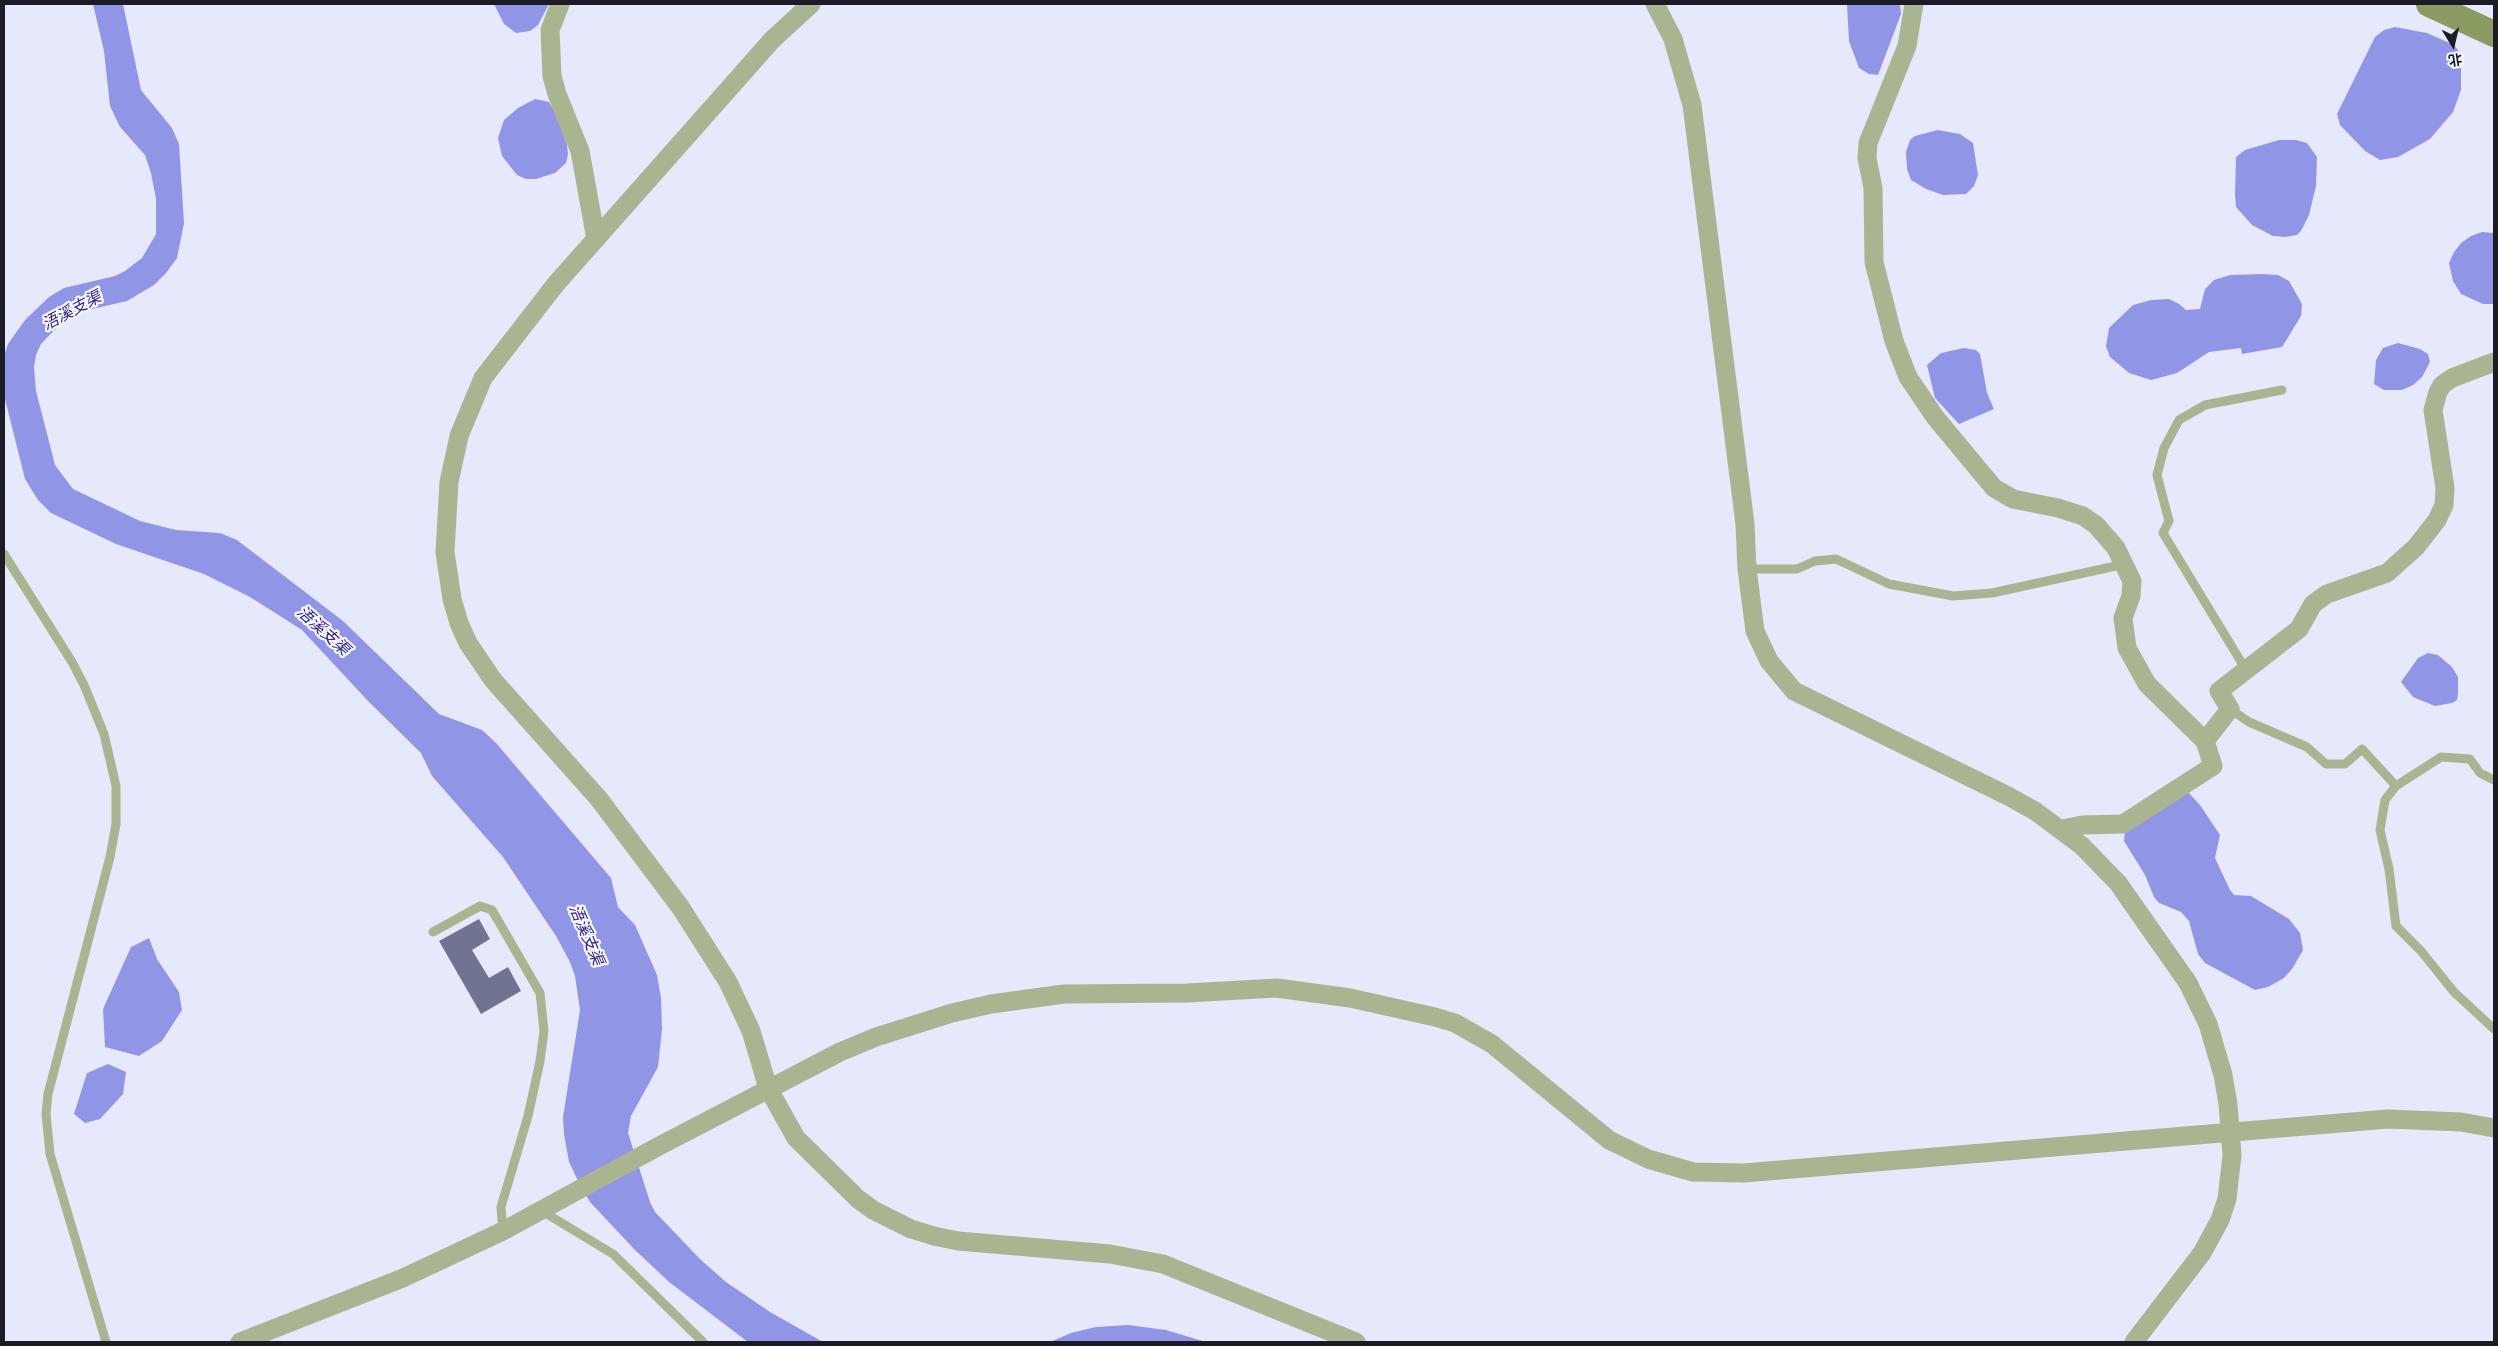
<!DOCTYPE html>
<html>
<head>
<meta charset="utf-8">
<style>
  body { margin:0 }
  #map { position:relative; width:2498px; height:1346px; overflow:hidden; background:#e6e8fc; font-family:"Roboto Serif","Noto Sans SC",serif }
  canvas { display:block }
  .frame { position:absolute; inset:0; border:5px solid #1b1c27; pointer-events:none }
  .north { position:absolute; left:2428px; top:20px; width:50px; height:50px; -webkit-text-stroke:4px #f6f6fd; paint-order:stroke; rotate:171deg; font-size:14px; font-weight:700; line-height:20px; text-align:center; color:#1b1c27 }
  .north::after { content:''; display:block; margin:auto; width:18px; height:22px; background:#1b1c27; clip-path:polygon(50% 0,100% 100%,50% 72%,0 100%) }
</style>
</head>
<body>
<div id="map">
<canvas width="2498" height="1346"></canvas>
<div class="frame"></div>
<div class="north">北</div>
</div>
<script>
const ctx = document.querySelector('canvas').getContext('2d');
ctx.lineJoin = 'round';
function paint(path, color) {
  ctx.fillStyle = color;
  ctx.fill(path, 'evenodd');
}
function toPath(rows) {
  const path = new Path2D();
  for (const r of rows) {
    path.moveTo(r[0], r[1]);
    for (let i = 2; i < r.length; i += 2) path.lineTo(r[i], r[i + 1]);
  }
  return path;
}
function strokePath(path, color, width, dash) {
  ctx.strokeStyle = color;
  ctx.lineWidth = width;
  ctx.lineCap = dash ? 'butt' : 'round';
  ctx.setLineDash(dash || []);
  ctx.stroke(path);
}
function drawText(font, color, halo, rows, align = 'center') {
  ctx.font = font + ' "Roboto Serif","Noto Sans SC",serif';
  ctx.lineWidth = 4.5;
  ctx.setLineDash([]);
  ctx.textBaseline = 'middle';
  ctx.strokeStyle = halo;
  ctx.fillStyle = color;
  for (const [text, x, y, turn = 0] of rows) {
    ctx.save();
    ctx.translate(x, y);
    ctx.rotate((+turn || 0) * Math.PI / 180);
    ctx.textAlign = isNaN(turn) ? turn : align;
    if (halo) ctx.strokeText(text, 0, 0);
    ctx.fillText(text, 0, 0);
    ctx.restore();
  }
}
const water = toPath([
  [93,4,123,4,141,90,172,128,179,144,184,223,177,258,166,273,154,285,127,301,79,312,62,322,41,344,36,355,34,367,36,391,55,465,73,489,140,521,176,530,220,533,237,540,343,621,439,714,482,730,496,743,611,878,618,907,635,925,657,975,661,998,662,1029,658,1067,631,1116,628,1133,650,1202,655,1212,701,1260,726,1282,770,1312,823,1342,748,1342,669,1282,634,1249,590,1202,581,1187,569,1162,564,1134,563,1117,580,1010,575,976,570,962,556,936,503,857,432,776,421,753,368,701,302,630,250,597,204,574,116,544,51,513,38,500,25,479,4,395,4,356,8,344,25,320,49,297,64,288,115,276,125,271,142,258,156,234,156,199,151,173,145,155,120,127,110,106,104,51],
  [494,4,549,4,538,25,530,31,516,33,504,24],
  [1847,4,1900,4,1901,14,1878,75,1869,74,1859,68,1849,41],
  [2395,27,2427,33,2454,45,2461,54,2461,90,2453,112,2430,139,2398,157,2380,160,2365,151,2340,125,2337,114,2375,37,2384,30],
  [535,99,549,102,556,114,567,145,568,154,566,163,555,173,536,179,526,179,517,175,502,156,498,138,504,120,518,108],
  [1938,130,1960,134,1973,143,1978,175,1974,186,1966,194,1943,195,1926,189,1911,180,1907,169,1906,152,1910,140,1915,136],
  [2279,140,2296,140,2307,143,2317,157,2316,186,2309,215,2301,231,2297,235,2285,237,2273,236,2252,225,2236,207,2235,195,2236,157,2245,150],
  [2482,232,2494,233,2494,304,2483,304,2461,294,2453,281,2449,263,2454,252,2461,243,2471,236],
  [2263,274,2278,275,2289,281,2302,304,2301,316,2282,347,2242,354,2241,348,2209,352,2177,373,2151,380,2129,373,2110,357,2106,346,2109,328,2133,305,2151,300,2169,299,2179,304,2186,310,2200,309,2205,289,2214,280,2230,275],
  [2398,343,2420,349,2428,354,2430,362,2422,377,2413,385,2402,390,2384,390,2374,384,2376,360,2383,348],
  [1964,348,1976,350,1980,354,1987,393,1994,409,1959,424,1935,398,1927,365,1941,353],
  [2428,653,2438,655,2452,667,2458,677,2458,694,2457,700,2452,703,2435,706,2413,697,2401,682,2418,658],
  [2187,791,2200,805,2220,835,2215,858,2230,890,2234,895,2251,896,2289,919,2300,933,2303,950,2292,969,2284,978,2268,987,2255,990,2205,963,2198,954,2189,921,2181,912,2159,903,2154,897,2145,875,2124,841,2125,830],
  [149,938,157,959,179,992,182,1010,162,1041,139,1056,105,1047,103,1009,131,947],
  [108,1064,126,1072,123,1094,100,1119,85,1123,74,1114,87,1073],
  [1128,1325,1166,1330,1206,1342,1050,1342,1071,1333,1096,1327]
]);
const building = toPath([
  [479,919,490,939,472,950,489,978,508,967,521,991,481,1014,439,941]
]);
const lane = toPath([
  [4,554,72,662,84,685,104,734,116,786,116,824,110,857,48,1094,46,1114,50,1154,106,1342],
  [1747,569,1797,569,1815,561,1836,559,1889,584,1953,596,1992,593,2125,564],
  [2246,670,2163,533,2169,521,2157,475,2164,448,2179,420,2205,405,2282,390],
  [2230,709,2249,722,2307,747,2326,764,2345,764,2362,749,2396,786,2385,800,2380,830,2389,869,2396,926,2421,951,2454,992,2494,1029],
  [2396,786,2441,757,2470,759,2480,773,2494,780],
  [433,932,480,906,492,910,540,993,544,1031,540,1061,528,1116,501,1207,503,1231],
  [542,1211,613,1254,703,1342]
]);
const street = toPath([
  [560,4,550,30,552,76,557,94,580,151,596,239],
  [811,4,772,40,555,285,483,378,459,436,449,482,445,552,452,599,459,623,468,643,493,680,599,799,681,908,728,982,751,1031,768,1088,796,1138,858,1199,873,1210,911,1229,934,1236,958,1241,1110,1254,1163,1264,1356,1342],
  [1655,4,1673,39,1692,105,1745,524,1747,569,1755,631,1769,661,1794,691,2008,796,2035,811,2082,846,2118,883,2188,983,2208,1024,2223,1075,2228,1104,2232,1155,2227,1199,2220,1220,2202,1253,2134,1342],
  [1914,4,1907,46,1868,143,1867,158,1873,188,1874,262,1894,341,1908,377,1935,417,1994,488,2013,499,2058,508,2083,516,2096,525,2116,548,2132,581,2131,596,2123,618,2127,648,2147,684,2205,741,2213,766,2123,824,2082,825,2062,829],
  [2205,741,2230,709,2219,691,2299,629,2313,604,2327,594,2387,573,2416,547,2437,520,2444,505,2445,488,2433,410,2438,392,2442,385,2452,378,2494,362],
  [240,1342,403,1278,503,1231,661,1145,840,1052,876,1037,952,1013,991,1004,1064,994,1187,993,1277,988,1350,998,1435,1017,1455,1023,1492,1044,1609,1140,1648,1159,1693,1172,1744,1173,2388,1119,2461,1122,2494,1128]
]);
const secondary = toPath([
  [2429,4,2494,34]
]);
const waterNames = [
  ["浯溪支渠",72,311,-28],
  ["浯溪支渠",323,631,42],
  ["浯溪支渠",586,935,67]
];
paint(water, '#9195e6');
paint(building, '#717491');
strokePath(lane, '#a9b590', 9);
strokePath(street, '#a9b590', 19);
strokePath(secondary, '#8a9b62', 26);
drawText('italic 16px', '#312683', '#f6f6fd', waterNames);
</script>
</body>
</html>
